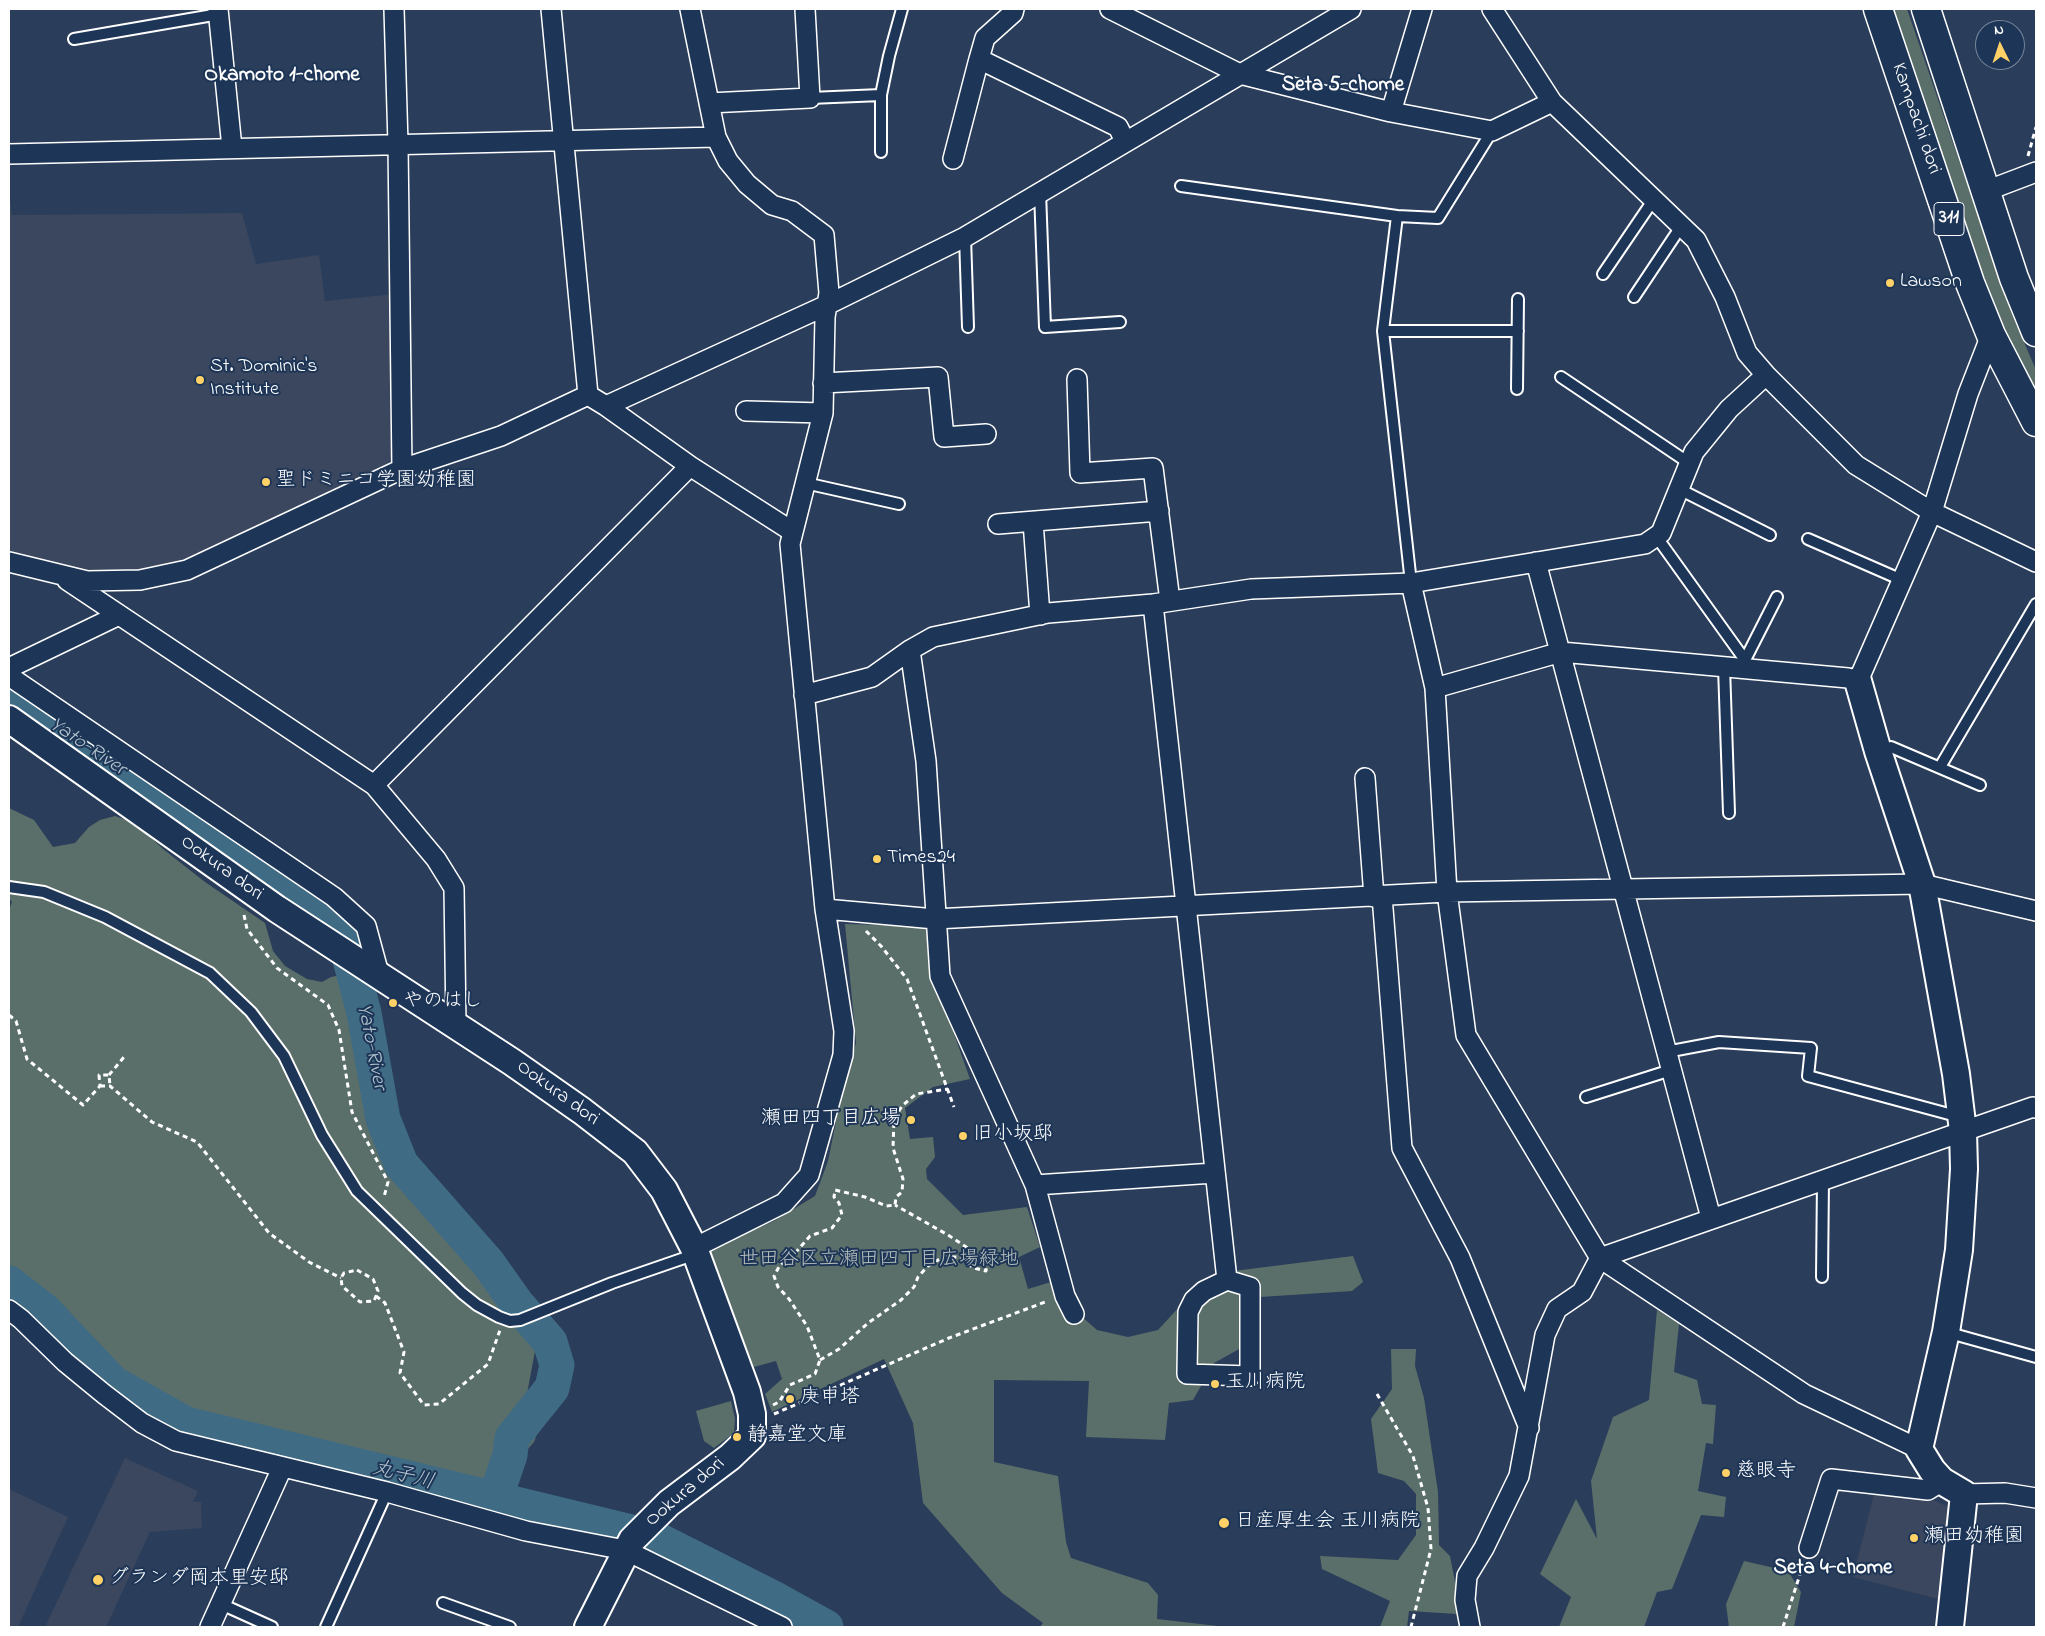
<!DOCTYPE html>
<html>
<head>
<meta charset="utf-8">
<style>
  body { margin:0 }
  #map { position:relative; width:2045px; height:1636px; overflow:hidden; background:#2a3d5a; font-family:"Indie Flower",sans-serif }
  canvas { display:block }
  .frame { position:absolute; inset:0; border:10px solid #fff; pointer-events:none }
  .north { position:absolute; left:1975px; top:20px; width:50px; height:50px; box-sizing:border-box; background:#1d3557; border:1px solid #77869a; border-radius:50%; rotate:356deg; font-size:14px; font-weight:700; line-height:20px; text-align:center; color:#fff }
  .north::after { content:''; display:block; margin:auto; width:18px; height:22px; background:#ffd166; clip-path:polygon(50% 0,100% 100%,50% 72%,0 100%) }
</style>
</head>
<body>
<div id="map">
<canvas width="2045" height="1636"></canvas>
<div class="frame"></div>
<div class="north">N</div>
</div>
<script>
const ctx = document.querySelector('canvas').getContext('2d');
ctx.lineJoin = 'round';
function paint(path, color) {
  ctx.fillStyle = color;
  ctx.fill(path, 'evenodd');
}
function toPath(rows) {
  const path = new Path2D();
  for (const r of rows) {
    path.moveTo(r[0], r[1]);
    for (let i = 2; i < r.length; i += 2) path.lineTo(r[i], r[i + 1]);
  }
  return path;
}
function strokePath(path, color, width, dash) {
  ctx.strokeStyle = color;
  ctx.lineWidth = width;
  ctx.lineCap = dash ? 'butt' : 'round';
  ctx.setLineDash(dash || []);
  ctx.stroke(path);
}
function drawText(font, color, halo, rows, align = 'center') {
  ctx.font = font + ' "Indie Flower","Klee One",sans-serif';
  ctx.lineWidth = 4;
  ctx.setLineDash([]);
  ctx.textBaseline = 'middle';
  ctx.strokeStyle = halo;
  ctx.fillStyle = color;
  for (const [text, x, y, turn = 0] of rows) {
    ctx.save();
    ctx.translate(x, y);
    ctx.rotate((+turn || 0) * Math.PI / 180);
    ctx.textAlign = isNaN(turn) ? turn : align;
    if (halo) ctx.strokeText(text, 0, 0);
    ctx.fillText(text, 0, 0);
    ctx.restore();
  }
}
const built = toPath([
  [9,191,12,215,242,213,256,264,319,255,325,301,394,294,391,459,384,470,210,552,162,568,118,573,85,570,9,554],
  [125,1458,198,1491,193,1502,201,1502,202,1528,150,1532,106,1627,45,1627],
  [9,1489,68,1517,18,1627,9,1627],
  [1874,1494,1936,1501,1950,1508,1938,1599,1853,1577]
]);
const green = toPath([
  [1892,9,1907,9,2011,312,2036,370,2036,394,2008,338,1974,252],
  [9,808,34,820,53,847,75,843,89,827,100,820,115,816,127,820,144,831,163,849,205,882,265,923,273,951,285,966,307,979,322,982,331,977,341,975,348,980,354,996,362,1086,371,1113,400,1176,468,1259,474,1272,519,1329,534,1333,535,1351,527,1394,538,1420,538,1431,534,1442,521,1457,507,1488,488,1500,446,1491,341,1458,201,1424,159,1405,130,1386,78,1337,54,1308,9,1276,9,910,12,902,9,898],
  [845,924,927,926,934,977,970,1079,933,1087,905,1108,910,1139,933,1137,935,1157,926,1169,927,1179,963,1215,1027,1207,1040,1247,1019,1257,1028,1289,1051,1282,1055,1293,1097,1330,1128,1337,1158,1330,1192,1293,1218,1273,1353,1256,1363,1282,1352,1291,1245,1298,1241,1348,1214,1363,1193,1400,1169,1403,1165,1440,1086,1437,1089,1381,994,1380,994,1462,1058,1476,1066,1542,1071,1558,1148,1583,1158,1595,1157,1619,1226,1627,1040,1627,1043,1623,1002,1593,923,1503,913,1423,884,1359,772,1412,765,1394,782,1379,776,1361,754,1367,741,1335,735,1328,708,1250,774,1221,815,1196,828,1161,842,1092,856,1043],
  [1657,1310,1679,1324,1674,1372,1697,1380,1702,1404,1716,1405,1713,1444,1706,1443,1698,1491,1726,1497,1724,1517,1701,1515,1672,1589,1657,1592,1644,1627,1559,1627,1571,1597,1540,1574,1576,1499,1597,1539,1591,1481,1613,1417,1649,1400],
  [1391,1349,1416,1349,1415,1366,1424,1398,1438,1492,1439,1545,1450,1556,1457,1592,1457,1614,1409,1611,1407,1627,1380,1627,1390,1601,1322,1569,1320,1556,1398,1560,1416,1535,1416,1494,1404,1481,1378,1473,1371,1419,1392,1389],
  [731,1401,735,1419,734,1433,714,1448,704,1441,696,1411],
  [1744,1561,1788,1571,1801,1592,1794,1627,1729,1627,1726,1604]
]);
const river = toPath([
  [9,694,333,917,342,929,364,1013,383,1119,401,1164,488,1263,517,1304,550,1342,557,1365,552,1388,512,1438,510,1455,495,1499],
  [9,1283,44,1310,113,1383,186,1424,652,1537,777,1600,826,1627]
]);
const path = toPath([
  [2028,156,2036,127],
  [244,915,247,929,277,968,328,1005,339,1030,352,1112,388,1182,384,1197],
  [866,931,881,946,907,979,954,1107],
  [9,1015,16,1021,27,1059,83,1105,100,1086,99,1075,109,1075,110,1086],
  [109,1075,124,1057],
  [100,1086,110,1086,152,1122,197,1142,269,1233,309,1262,341,1278],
  [357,1270,373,1279,378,1291,374,1301,360,1302,342,1286,341,1278,344,1273,357,1270],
  [376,1296,385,1303,404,1352,400,1373,424,1405,439,1404,488,1364,500,1330],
  [820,1360,839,1349,868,1323,901,1300,914,1287,918,1277,928,1266,943,1257,957,1257,974,1268,986,1271,987,1261,948,1235,895,1205],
  [1377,1394,1413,1456,1428,1508,1431,1549,1411,1627],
  [773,1405,779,1402,790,1385,815,1374,820,1360,807,1326,789,1299,778,1287,774,1276,780,1265,790,1259,810,1236,832,1228,842,1215,839,1203,834,1197,835,1190,865,1197,886,1206,895,1205,896,1197,902,1192,903,1179,893,1148,894,1119,902,1106,916,1094,948,1089],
  [774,1414,949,1338,1048,1301],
  [1783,1627,1803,1565]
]);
const lane = toPath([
  [74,39,219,14],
  [881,95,889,56,902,9],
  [810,98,881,95,881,152],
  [1181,186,1397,216],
  [1040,192,1045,327,1120,322],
  [965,237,968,327],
  [1603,274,1654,199],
  [1634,297,1682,225],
  [1383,331,1518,331],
  [1561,377,1689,463],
  [1517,389,1518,299],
  [805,483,899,504],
  [1677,488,1770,535],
  [1656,536,1745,660,1747,669],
  [1808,539,1902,580],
  [1411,583,1383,331,1397,216,1438,218,1492,131],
  [1745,660,1777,597],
  [1724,667,1729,813],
  [1879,750,1891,747,1980,785],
  [1940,767,2036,604],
  [9,887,44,892,105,917,210,973,251,1012,284,1056,322,1135,357,1191,462,1293,477,1305,499,1317,510,1321,520,1320,612,1283,696,1254],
  [1666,1052,1719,1042,1811,1048,1808,1076,1960,1117],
  [1586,1097,1671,1070],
  [1822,1277,1823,1180],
  [1946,1332,2036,1357],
  [443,1603,510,1627],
  [221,1604,272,1627],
  [326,1627,387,1492]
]);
const street = toPath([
  [218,9,232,148],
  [394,9,398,144,402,469],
  [551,9,588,395],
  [690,9,716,137,728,161,747,184,772,205,792,211,824,235,829,293,825,317,823,413,790,544,825,909,844,1031,843,1055,809,1175,784,1203,694,1248],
  [1014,9,1013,13,985,38,979,59,1118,127,1125,141],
  [1110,9,1240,74,1391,112,1492,131,1552,102],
  [1492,9,1552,102,1696,240,1725,297,1747,353,1766,375,1856,465,1932,512,2036,562],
  [709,103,810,98,805,9],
  [1391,112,1422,9],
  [9,154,716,137],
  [953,159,979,59],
  [1986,191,2036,172],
  [1077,379,1080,473,1153,468,1170,601],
  [823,383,938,377,944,437,986,434],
  [606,406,827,305,965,237,1351,9],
  [746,411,823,413],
  [1033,522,1040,615],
  [998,524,1159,511],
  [9,562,87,581,140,580,187,570,402,469,501,436,588,395,606,406,690,466,793,532],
  [1536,562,1711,1218],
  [67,580,374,785,436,859,454,888,456,1025],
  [1411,583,1435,688,1447,892,1466,1035,1600,1258,1804,1394,1919,1449],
  [1153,604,1227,1280],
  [910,650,926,761,940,976,1035,1185,1065,1296,1074,1314],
  [9,668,119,615],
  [9,676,334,897,366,926,379,974],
  [1435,688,1561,652,1848,678,1858,681,1932,512,1968,394,1991,335],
  [804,695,872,677,910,650,933,637,1048,613,1153,604,1251,589,1411,583,1645,544,1661,533,1694,452,1729,409,1766,375],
  [1365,778,1374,897],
  [374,785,690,466],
  [1382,896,1402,1148,1460,1258,1529,1428],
  [825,909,935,919,1447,892,1922,884,2036,911],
  [1035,1185,1214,1173],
  [1227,1280,1250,1287,1250,1376,1187,1374,1188,1312,1194,1300,1204,1291,1227,1280],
  [9,1310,21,1319,65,1362,104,1394,142,1423,176,1441,387,1492,526,1531,625,1550,782,1627],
  [1964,1494,2005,1493,2036,1498],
  [1809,1548,1831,1479,1928,1490,1942,1481],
  [210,1627,282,1468],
  [1470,1627,1465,1600,1467,1576,1484,1548,1519,1476,1545,1335,1557,1309,1582,1292,1600,1258,2033,1107,2036,1108]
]);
const secondary = toPath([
  [1858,681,1878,751,1922,884,1956,1074,1963,1131,1964,1169,1959,1250,1946,1332,1919,1449,1932,1470,1942,1481,1964,1494,1950,1627],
  [9,719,277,909,512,1062,582,1111,635,1152,664,1190,694,1248,747,1392,752,1414,752,1436,730,1457,669,1503,632,1540,588,1627]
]);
const primary = toPath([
  [1878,9,1970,283,1991,335,2036,422],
  [1926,9,2014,278,2036,332]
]);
const markers = [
  [1890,283,5,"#ffd166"],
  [200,380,5,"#ffd166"],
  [266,482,5,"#ffd166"],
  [877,859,5,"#ffd166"],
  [393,1003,5,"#ffd166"],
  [911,1120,5,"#ffd166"],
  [963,1136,5,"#ffd166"],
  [1215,1384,5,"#ffd166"],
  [790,1399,5,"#ffd166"],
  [737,1437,5,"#ffd166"],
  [1726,1473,5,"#ffd166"],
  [1224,1523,6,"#ffd166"],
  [1914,1538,5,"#ffd166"],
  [98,1580,6,"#ffd166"]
];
const shields = [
  [1949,219,30]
];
const shieldNames = [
  ["311",1949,219]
];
const streetNames = [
  ["Kampachi dori",1915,119,71],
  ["Ookura dori",221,869,36],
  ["Ookura dori",557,1094,36],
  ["Ookura dori",686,1493,-40]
];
const poiNames = [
  ["Lawson",1900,283],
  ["St. Dominic's",210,368],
  ["Institute",210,391],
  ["聖ドミニコ学園幼稚園",276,482],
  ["Times24",887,859],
  ["やのはし",403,1003],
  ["瀬田四丁目広場",901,1120,"right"],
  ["旧小坂邸",973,1136],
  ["玉川病院",1225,1384],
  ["庚申塔",800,1399],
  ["静嘉堂文庫",747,1437],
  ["慈眼寺",1736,1473],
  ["日産厚生会 玉川病院",1235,1523],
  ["瀬田幼稚園",1924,1538],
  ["グランダ岡本里安邸",109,1580]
];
const parkNames = [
  ["世田谷区立瀬田四丁目広場緑地",879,1261]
];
const neighbourhoodNames = [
  ["Okamoto 1-chome",282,77],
  ["Seta 5-chome",1343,87],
  ["Seta 4-chome",1833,1570]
];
const waterNames = [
  ["Yato-River",87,748,34],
  ["Yato-River",370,1047,79],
  ["丸子川",403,1477,14]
];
paint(built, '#3a475e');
paint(green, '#5b6f6a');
strokePath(river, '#3f6b84', 35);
strokePath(lane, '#fff', 14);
strokePath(street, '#fff', 22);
strokePath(secondary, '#fff', 30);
strokePath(primary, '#fff', 31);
strokePath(path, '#fff', 3, [5, 4]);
strokePath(lane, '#1d3557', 10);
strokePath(street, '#1d3557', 19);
strokePath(secondary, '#1d3557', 26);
strokePath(primary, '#1d3557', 28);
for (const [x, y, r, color] of markers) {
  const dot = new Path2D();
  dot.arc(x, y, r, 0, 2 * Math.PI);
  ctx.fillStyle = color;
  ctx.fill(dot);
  strokePath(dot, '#1d3557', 2);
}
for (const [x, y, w] of shields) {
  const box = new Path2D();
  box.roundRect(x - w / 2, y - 16.5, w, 33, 4);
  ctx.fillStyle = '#1d3557';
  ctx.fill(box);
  strokePath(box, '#fff', 1);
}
drawText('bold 19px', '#fff', null, shieldNames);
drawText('20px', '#fff', '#1d3557', streetNames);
drawText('20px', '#fff', '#1d3557', poiNames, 'left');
drawText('20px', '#b5bebc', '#1d3557', parkNames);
drawText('bold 21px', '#fff', '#1d3557', neighbourhoodNames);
drawText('italic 21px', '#b2c4ce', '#1d3557', waterNames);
</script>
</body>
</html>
